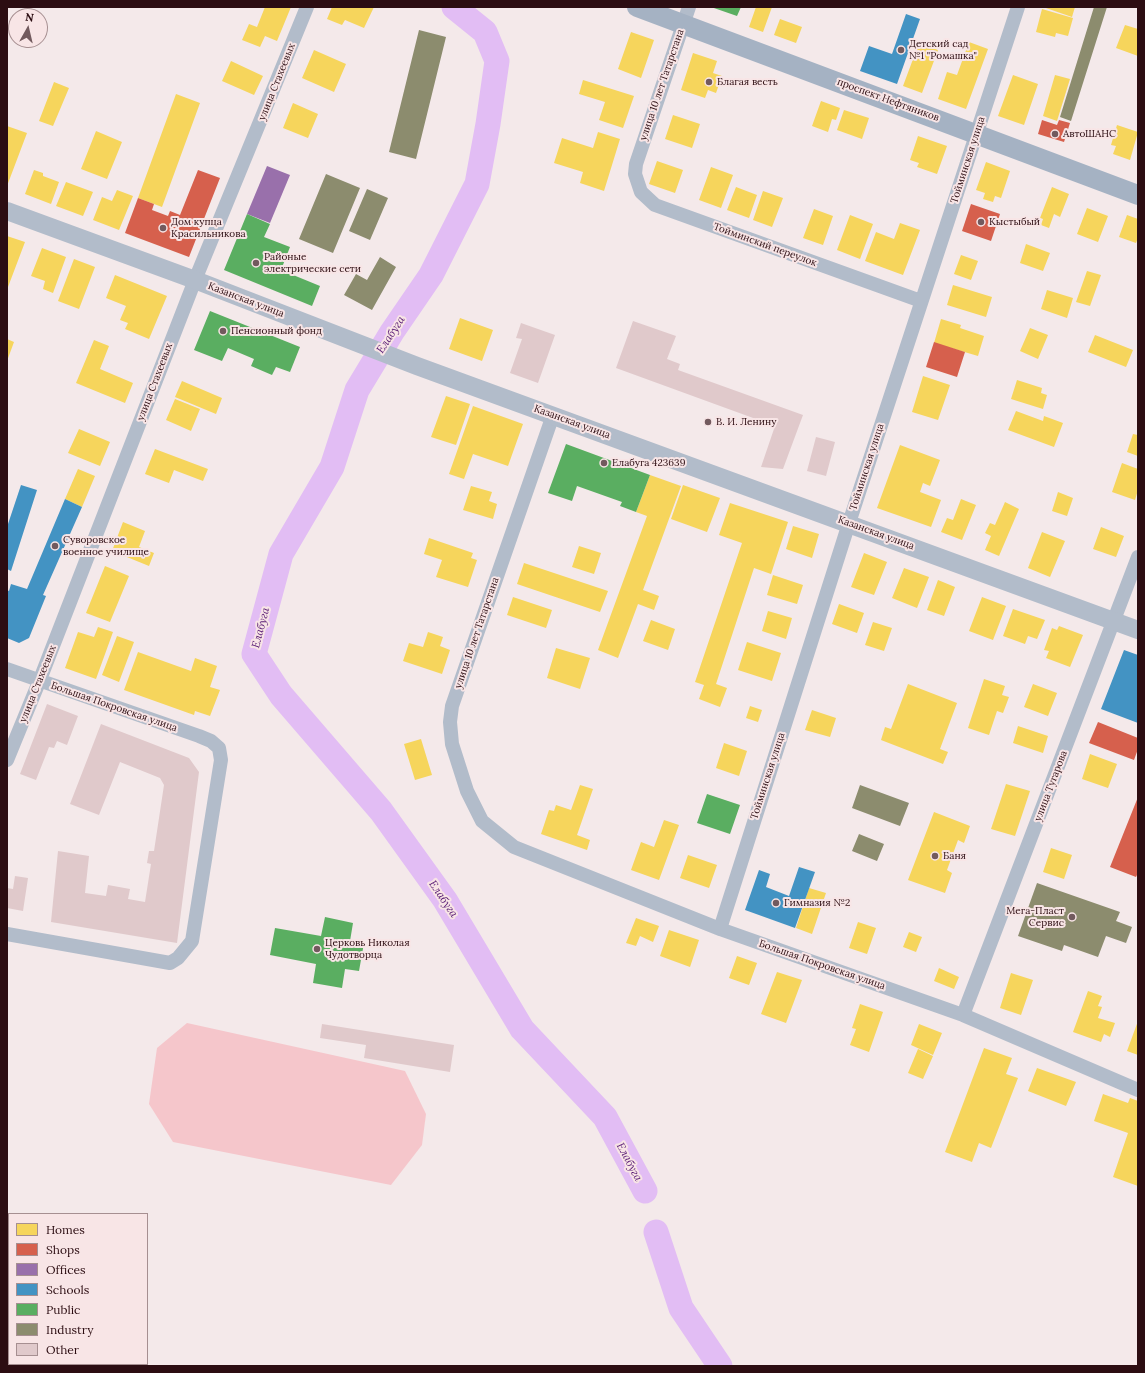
<!DOCTYPE html>
<html>
<head>
<meta charset="utf-8">
<style>
  body { margin:0 }
  #map { position:relative; width:1145px; height:1373px; overflow:hidden; background:#f4e9ea; font-family:Lora,serif }
  canvas { display:block }
  .frame { position:absolute; inset:0; border:8px solid #2c0d12; pointer-events:none }
  .legend { position:absolute; left:8px; top:1213px; width:140px; height:152px; box-sizing:border-box; background:#f8e5e6; border:1px solid #a68f91; margin:0; padding:5px 7px; list-style:none; font-size:12px; color:#2c0d12 }
  .legend li { display:flex; align-items:center; gap:8px; height:20px }
  .legend b { width:20px; border:1px solid #a68f91 }
  .north { position:absolute; left:8px; top:8px; width:40px; height:40px; box-sizing:border-box; background:#f8e5e6; border:1px solid #a68f91; border-radius:50%; rotate:8deg; font-size:11px; font-weight:700; line-height:16px; text-align:center; color:#2c0d12 }
  .north::after { content:''; display:block; margin:auto; width:14px; height:18px; background:#725a5e; clip-path:polygon(50% 0,100% 100%,50% 72%,0 100%) }
</style>
</head>
<body>
<div id="map">
<canvas width="1145" height="1373"></canvas>
<div class="frame"></div>
<ul class="legend">
<li><b style="height:11px;background:#f6d55c"></b>Homes</li>
<li><b style="height:11px;background:#d6604d"></b>Shops</li>
<li><b style="height:11px;background:#9970ab"></b>Offices</li>
<li><b style="height:11px;background:#4393c3"></b>Schools</li>
<li><b style="height:11px;background:#5aae61"></b>Public</li>
<li><b style="height:11px;background:#8c8c6e"></b>Industry</li>
<li><b style="height:11px;background:#e0c9cb"></b>Other</li>
</ul>
<div class="north">N</div>
</div>
<script>
const ctx = document.querySelector('canvas').getContext('2d');
ctx.lineJoin = 'round';
function paint(path, color) {
  ctx.fillStyle = color;
  ctx.fill(path, 'evenodd');
}
function toPath(rows) {
  const path = new Path2D();
  for (const r of rows) {
    path.moveTo(r[0], r[1]);
    for (let i = 2; i < r.length; i += 2) path.lineTo(r[i], r[i + 1]);
  }
  return path;
}
function strokePath(path, color, width, dash) {
  ctx.strokeStyle = color;
  ctx.lineWidth = width;
  ctx.lineCap = dash ? 'butt' : 'round';
  ctx.setLineDash(dash || []);
  ctx.stroke(path);
}
function drawText(font, color, halo, rows, align = 'center') {
  ctx.font = font + ' Lora,serif';
  ctx.lineWidth = 4;
  ctx.setLineDash([]);
  ctx.textBaseline = 'middle';
  ctx.strokeStyle = halo;
  ctx.fillStyle = color;
  for (const [text, x, y, turn = 0] of rows) {
    ctx.save();
    ctx.translate(x, y);
    ctx.rotate((+turn || 0) * Math.PI / 180);
    ctx.textAlign = isNaN(turn) ? turn : align;
    if (halo) ctx.strokeText(text, 0, 0);
    ctx.fillText(text, 0, 0);
    ctx.restore();
  }
}
const green = toPath([
  [187,1023,405,1071,426,1114,422,1145,391,1185,173,1142,149,1104,157,1048]
]);
const homes = toPath([
  [265,7,291,7,277,41,265,36,260,47,242,40,249,24,257,27],
  [332,7,374,7,364,28,345,20,342,25,327,19],
  [756,7,772,7,763,32,749,27],
  [1043,7,1075,7,1072,17],
  [1042,9,1073,18,1068,36,1056,33,1055,37,1036,32],
  [780,19,802,27,796,43,774,35],
  [1125,25,1138,29,1138,56,1116,48],
  [631,32,654,40,641,78,618,69],
  [969,42,988,49,966,109,938,99,947,72,957,75],
  [919,43,938,50,922,93,903,86],
  [314,50,346,64,334,92,302,78],
  [693,53,717,61,713,73,722,76,716,93,708,90,705,98,681,90],
  [231,61,263,76,254,95,222,81],
  [1013,75,1038,84,1024,125,998,116],
  [1055,75,1070,79,1057,121,1043,116],
  [583,80,634,96,623,128,599,120,605,102,579,94],
  [54,82,69,88,53,126,39,121],
  [176,94,200,103,162,207,138,198],
  [821,101,840,108,836,120,832,119,828,132,812,126],
  [293,103,318,114,308,138,283,128],
  [844,110,869,118,862,139,837,130],
  [673,115,700,124,692,148,665,139],
  [1117,125,1138,132,1130,160,1113,154,1116,146,1111,145],
  [7,126,27,133,7,186],
  [96,131,122,142,107,179,81,169],
  [598,132,620,139,604,191,580,183,583,172,554,163,562,138,593,148],
  [918,136,947,146,937,174,917,167,919,163,910,160],
  [657,161,683,170,675,193,649,184],
  [986,162,1010,171,1001,198,995,196,993,202,983,199,985,193,976,190],
  [711,167,733,175,721,208,699,200],
  [34,170,43,173,43,176,59,182,51,204,25,194],
  [66,182,93,192,83,216,56,206],
  [736,187,757,195,749,218,727,210],
  [1052,187,1069,194,1060,217,1054,214,1049,228,1041,225,1043,219,1040,218],
  [117,190,133,196,119,230,93,220,102,197,112,201],
  [763,191,783,198,772,227,753,220],
  [1087,208,1108,216,1098,242,1077,234],
  [814,209,833,216,823,245,803,238],
  [850,215,873,224,860,259,837,250],
  [1127,215,1138,219,1138,238,1136,243,1119,237],
  [900,223,920,230,903,275,865,261,876,232,894,239],
  [7,236,25,242,8,287,7,287],
  [1026,244,1050,253,1043,271,1020,263],
  [42,248,66,257,53,293,43,289,45,281,31,276],
  [961,255,978,261,971,280,954,274],
  [74,259,95,267,79,309,58,301],
  [1087,271,1101,275,1090,306,1076,302],
  [115,275,167,296,149,339,125,329,128,323,120,320,126,306,106,298],
  [953,285,992,297,986,317,947,305],
  [1047,290,1073,298,1067,318,1041,309],
  [460,318,493,330,482,361,449,349],
  [941,319,961,325,960,328,984,336,978,356,934,343],
  [1030,328,1048,335,1038,359,1020,351],
  [1095,335,1133,350,1126,367,1088,352],
  [7,339,14,342,7,361],
  [94,340,109,346,100,369,133,383,125,403,76,383],
  [923,376,950,385,938,420,912,412],
  [1017,380,1042,388,1041,393,1047,395,1043,409,1011,399],
  [182,381,222,398,216,414,175,397],
  [446,396,470,404,456,445,431,437],
  [175,399,200,409,191,431,166,420],
  [473,406,523,424,508,466,473,454,464,479,449,474],
  [1016,411,1043,421,1044,416,1063,423,1054,447,1008,430],
  [79,429,110,442,100,466,68,453],
  [1133,434,1138,435,1138,456,1127,452],
  [900,445,940,460,930,486,923,483,920,492,941,500,931,527,877,508],
  [155,449,208,469,203,481,174,470,169,483,145,474],
  [1122,463,1138,469,1138,490,1135,500,1112,492],
  [78,469,95,476,82,507,65,499],
  [650,475,681,486,643,590,659,596,654,610,638,604,618,658,598,650,647,516,636,512],
  [683,485,720,498,707,532,671,519],
  [471,486,492,492,489,501,497,504,493,519,463,510],
  [1058,492,1073,498,1067,516,1052,511],
  [961,499,976,505,962,540,941,532,947,518,953,520],
  [1005,502,1019,509,999,556,985,550,991,536,985,533,990,523,995,525],
  [730,503,788,522,771,574,754,568,716,684,727,688,720,707,699,699,704,685,695,682,742,543,719,535],
  [123,522,145,531,139,547,154,553,149,566,112,551],
  [793,526,819,534,812,558,786,549],
  [1101,527,1124,536,1116,557,1093,549],
  [1042,532,1065,541,1050,577,1028,568],
  [429,538,473,553,471,558,477,560,468,587,436,577,442,560,424,554],
  [579,546,601,553,594,574,572,567],
  [864,553,887,562,874,595,851,587],
  [524,563,608,591,600,612,517,584],
  [105,566,129,576,110,622,86,613],
  [904,568,929,577,917,608,892,598],
  [773,575,803,585,797,604,767,595],
  [938,580,955,587,944,616,927,610],
  [513,597,552,610,546,628,507,615],
  [982,597,1006,606,993,640,969,631],
  [839,604,864,613,857,633,832,624],
  [1013,609,1045,620,1037,639,1028,636,1025,644,1003,636],
  [768,611,792,618,786,639,762,631],
  [651,620,675,629,668,650,643,641],
  [873,622,892,628,884,651,865,645],
  [1059,626,1083,635,1070,667,1046,658,1049,651,1044,650,1052,628,1057,630],
  [98,627,113,632,96,679,65,668,78,632,94,637],
  [428,632,443,637,440,646,450,650,442,674,403,661,409,643,423,647],
  [117,636,134,642,119,682,102,675],
  [747,642,781,653,772,681,738,670],
  [556,648,590,658,580,689,547,678],
  [138,652,191,671,195,658,217,666,210,687,220,690,210,716,195,711,194,715,124,690],
  [984,679,1005,686,1002,695,1009,697,1003,713,997,711,989,735,968,728],
  [908,684,957,703,940,749,948,752,943,764,881,740,885,727,891,729],
  [1033,684,1057,693,1048,716,1024,707],
  [750,706,762,710,758,722,746,718],
  [812,710,836,718,830,737,805,730],
  [1018,726,1048,736,1043,753,1013,743],
  [421,739,432,775,415,780,404,744],
  [724,743,747,751,739,776,716,768],
  [1090,754,1117,764,1108,788,1082,779],
  [1006,784,1030,791,1015,836,991,829],
  [580,785,593,789,577,835,590,840,587,850,541,834,549,810,554,811,556,805,571,810],
  [934,812,970,826,964,843,958,840,947,870,952,873,945,893,908,880],
  [664,820,679,825,659,880,631,870,641,842,654,847],
  [1051,848,1072,855,1064,879,1043,872],
  [688,855,717,865,709,888,680,878],
  [809,888,826,893,812,934,796,928],
  [636,918,659,926,653,942,640,936,636,946,626,943],
  [858,922,876,928,867,954,849,948],
  [669,930,699,940,690,967,660,956],
  [909,932,922,937,916,952,903,947],
  [737,956,757,963,749,985,729,978],
  [939,968,959,977,954,989,934,981],
  [777,972,802,980,786,1023,761,1014],
  [1011,973,1033,980,1021,1015,1000,1008],
  [1088,991,1102,996,1098,1006,1102,1007,1098,1018,1115,1023,1110,1037,1104,1034,1101,1042,1073,1032],
  [860,1004,883,1012,869,1052,850,1045,856,1029,852,1028],
  [1138,1021,1138,1055,1127,1051],
  [919,1024,942,1033,933,1055,911,1045],
  [984,1048,1012,1058,1006,1074,1018,1078,991,1148,979,1143,972,1162,945,1152],
  [918,1049,933,1056,923,1079,908,1073],
  [1037,1068,1076,1082,1066,1106,1028,1091],
  [1103,1094,1128,1103,1130,1098,1138,1101,1138,1186,1113,1177,1128,1133,1094,1121]
]);
const shops = toPath([
  [1042,120,1057,125,1059,120,1070,123,1064,142,1038,134],
  [198,170,220,178,189,257,125,233,138,198,154,204,152,210,168,216,170,211,180,215],
  [971,204,1000,214,991,241,962,231],
  [934,342,965,352,957,377,926,367],
  [1098,722,1138,738,1138,749,1134,760,1089,743],
  [1138,797,1138,873,1136,877,1110,867]
]);
const offices = toPath([
  [267,166,290,175,270,223,247,214]
]);
const schools = toPath([
  [906,14,920,19,897,84,860,71,869,46,892,54],
  [21,485,37,490,11,571,7,569,7,527],
  [65,499,82,507,43,595,46,596,29,638,19,643,7,638,7,590,9,591,11,584,27,589],
  [1124,650,1138,655,1138,723,1101,709],
  [799,867,815,872,795,928,745,910,759,870,770,874,766,887,789,896]
]);
const public = toPath([
  [711,7,741,7,737,16],
  [247,214,270,224,264,237,290,247,281,270,320,286,312,306,224,270],
  [210,311,300,347,290,372,276,367,272,375,251,366,254,359,228,348,222,361,194,350],
  [566,444,650,475,636,512,620,506,622,502,577,486,572,501,548,493],
  [707,794,740,805,730,834,697,823],
  [325,917,353,923,350,941,364,943,359,971,345,969,342,988,313,983,316,964,270,955,275,928,321,936]
]);
const industry = toPath([
  [1094,7,1107,7,1071,121,1060,117],
  [419,30,446,37,416,159,389,152],
  [326,174,360,188,333,253,299,239],
  [367,189,388,198,370,240,349,231],
  [380,257,396,267,372,310,344,295,356,274,367,280],
  [860,785,909,803,900,826,852,808],
  [859,834,884,844,877,861,852,851],
  [1037,883,1120,912,1116,921,1132,927,1126,943,1106,936,1098,957,1064,945,1062,951,1018,936]
]);
const river = toPath([
  [454,7,485,32,497,61,488,124,477,184,431,275,392,332,357,390,332,467,281,554,254,654,281,695,381,811,445,900,522,1029,605,1117,645,1191],
  [656,1232,681,1308,720,1366]
]);
const building = toPath([
  [633,321,676,336,667,359,680,364,678,370,803,415,783,469,761,467,775,426,616,368],
  [521,323,555,335,538,383,510,373,522,339,516,338],
  [816,437,835,442,826,476,807,471],
  [47,704,78,716,67,745,57,741,54,748,49,747,36,780,20,774],
  [101,724,189,758,199,772,177,943,51,922,58,851,89,856,85,893,106,896,108,885,130,889,128,899,145,902,151,864,147,863,149,851,154,851,164,785,160,778,120,762,99,815,70,804],
  [15,876,28,878,23,911,7,908,7,888,13,889],
  [322,1024,454,1045,450,1072,364,1058,366,1045,320,1038]
]);
const minor = toPath([
  [689,7,636,164,635,174,641,192,655,205,921,301],
  [553,415,452,706,450,722,452,744,467,791,482,821,514,847,720,929,963,1015,1138,1090],
  [7,669,199,736,211,741,219,748,221,760,192,941,178,958,170,963,7,934],
  [7,760,39,682,195,280,307,7],
  [720,929,849,523,1018,7],
  [963,1015,1138,557]
]);
const tertiary = toPath([
  [7,211,195,280,417,366,1138,630]
]);
const secondary = toPath([
  [637,7,1138,195]
]);
const markers = [
  [901,50,4,"#725a5e"],
  [709,82,4,"#725a5e"],
  [1055,134,4,"#725a5e"],
  [981,222,4,"#725a5e"],
  [163,228,4,"#725a5e"],
  [256,263,4,"#725a5e"],
  [223,331,4,"#725a5e"],
  [708,422,4,"#725a5e"],
  [604,463,4,"#725a5e"],
  [55,546,4,"#725a5e"],
  [935,856,4,"#725a5e"],
  [776,903,4,"#725a5e"],
  [1072,917,4,"#725a5e"],
  [317,949,4,"#725a5e"]
];
const poiNames = [
  ["Детский сад",909,44],
  ["№1 \"Ромашка\"",909,56],
  ["Благая весть",717,82],
  ["АвтоШАНС",1063,134],
  ["Дом купца",171,222],
  ["Красильникова",171,234],
  ["Кыстыбый",989,222],
  ["Районые",264,257],
  ["электрические сети",264,269],
  ["Пенсионный фонд",231,331],
  ["В. И. Ленину",716,422],
  ["Елабуга 423639",612,463],
  ["Суворовское",63,540],
  ["военное училище",63,552],
  ["Баня",943,856],
  ["Гимназия №2",784,903],
  ["Мега-Пласт",1064,911,"right"],
  ["Сервис",1064,923,"right"],
  ["Церковь Николая",325,943],
  ["Чудотворца",325,955]
];
const streetNames = [
  ["улица Стахеевых",277,82,-68],
  ["улица 10 лет Татарстана",662,85,-71],
  ["проспект Нефтяников",888,100,20],
  ["Тойминская улица",968,160,-72],
  ["Тойминский переулок",765,245,20],
  ["Казанская улица",246,300,21],
  ["улица Стахеевых",155,382,-69],
  ["Казанская улица",572,422,20],
  ["Тойминская улица",867,467,-72],
  ["Казанская улица",876,533,20],
  ["улица 10 лет Татарстана",477,633,-71],
  ["улица Стахеевых",38,684,-68],
  ["Большая Покровская улица",114,707,19],
  ["Тойминская улица",768,776,-72],
  ["улица Тугарова",1051,786,-69],
  ["Большая Покровская улица",822,965,19]
];
const waterNames = [
  ["Елабуга",391,335,-57],
  ["Елабуга",261,628,-75],
  ["Елабуга",443,899,56],
  ["Елабуга",629,1162,62]
];
paint(green, '#f5c6cb');
paint(homes, '#f6d55c');
paint(shops, '#d6604d');
paint(offices, '#9970ab');
paint(schools, '#4393c3');
paint(public, '#5aae61');
paint(industry, '#8c8c6e');
strokePath(river, '#e2bdf4', 25);
paint(building, '#e0c9cb');
strokePath(minor, '#b2bcca', 14);
strokePath(tertiary, '#b2bcca', 18);
strokePath(secondary, '#a5b2c3', 20);
for (const [x, y, r, color] of markers) {
  const dot = new Path2D();
  dot.arc(x, y, r, 0, 2 * Math.PI);
  ctx.fillStyle = color;
  ctx.fill(dot);
  strokePath(dot, '#f8e5e6', 1.5);
}
drawText('10px', '#2c0d12', '#f8e5e6', poiNames, 'left');
drawText('10px', '#2c0d12', '#f8e5e6', streetNames);
drawText('italic 11px', '#551772', '#f8e5e6', waterNames);
</script>
</body>
</html>
